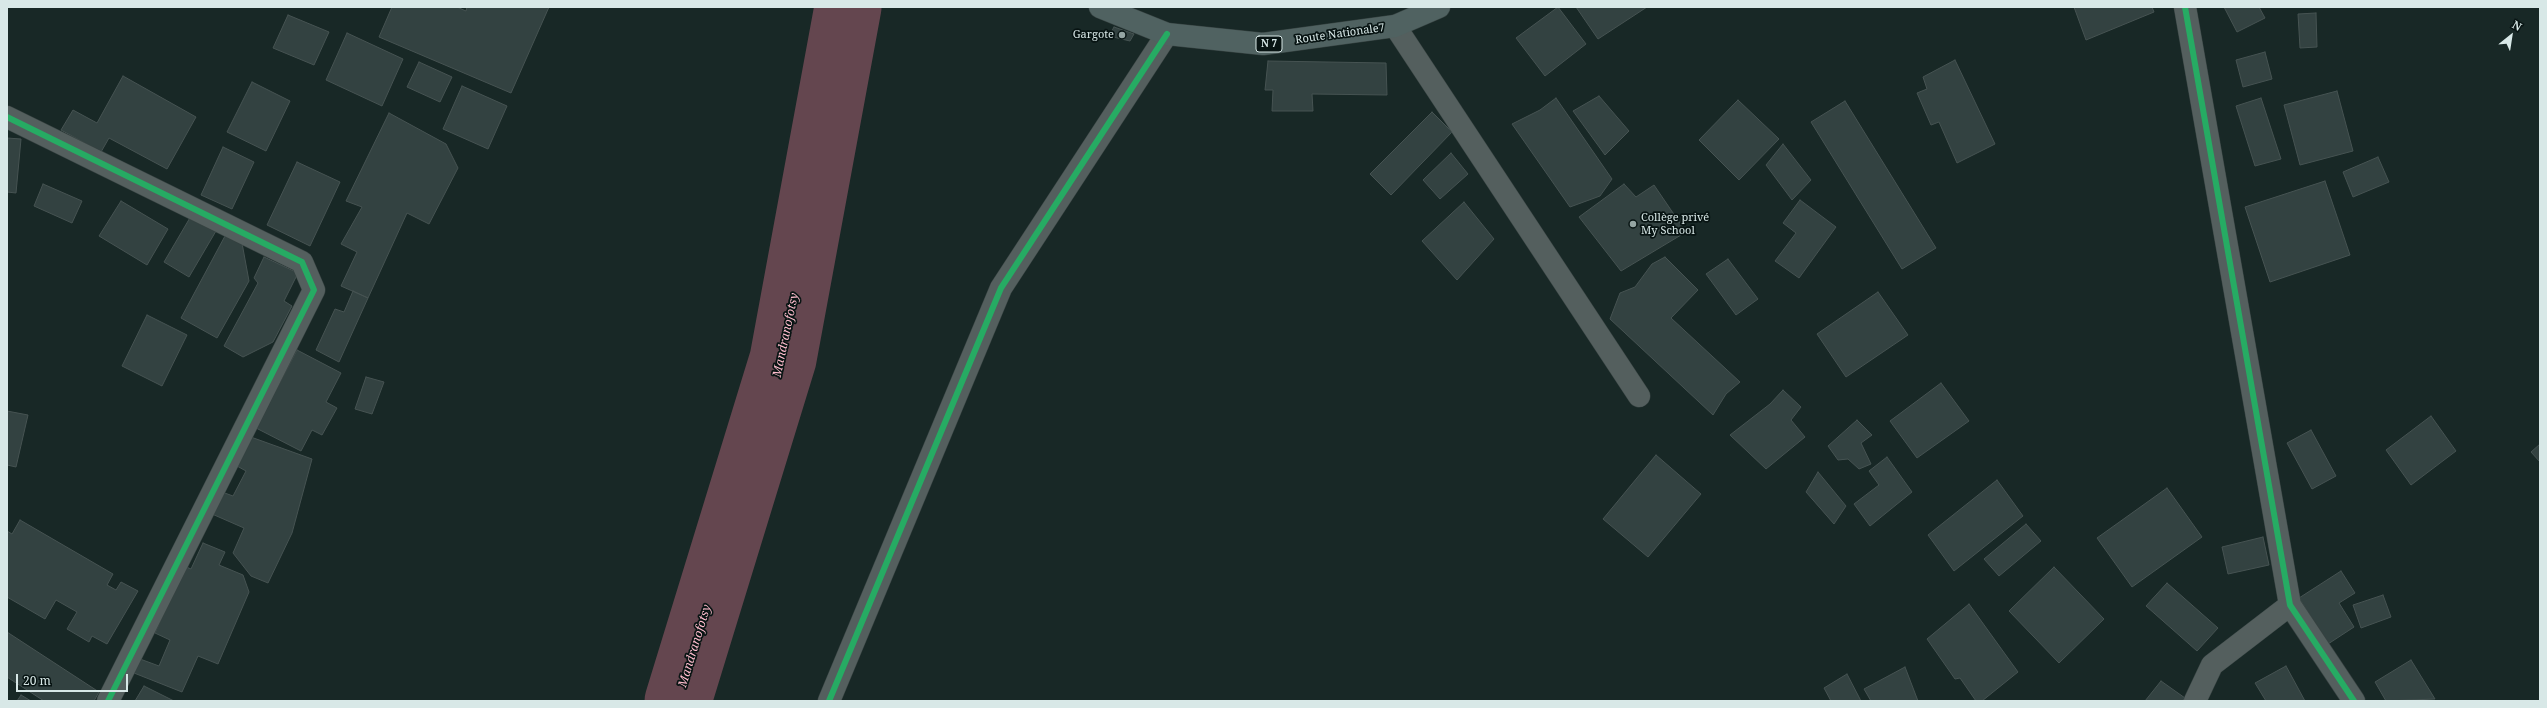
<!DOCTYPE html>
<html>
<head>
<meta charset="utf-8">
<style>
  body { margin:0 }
  #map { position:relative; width:2547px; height:708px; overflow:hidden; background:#182826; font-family:"Noto Serif",serif }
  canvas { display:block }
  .frame { position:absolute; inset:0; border:8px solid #d8e8e7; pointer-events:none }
  .north { position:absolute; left:2491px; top:16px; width:40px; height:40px; -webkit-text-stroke:3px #081413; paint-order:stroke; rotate:30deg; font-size:11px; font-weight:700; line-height:16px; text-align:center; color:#d8e8e7 }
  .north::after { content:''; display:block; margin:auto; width:14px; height:18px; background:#d8e8e7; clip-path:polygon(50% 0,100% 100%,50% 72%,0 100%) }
  .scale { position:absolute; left:16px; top:674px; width:112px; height:18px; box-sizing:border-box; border:2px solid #d8e8e7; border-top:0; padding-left:5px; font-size:12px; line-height:14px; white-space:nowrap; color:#d8e8e7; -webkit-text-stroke:3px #081413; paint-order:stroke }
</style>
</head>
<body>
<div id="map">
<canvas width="2547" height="708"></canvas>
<div class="frame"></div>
<div class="north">N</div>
<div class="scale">20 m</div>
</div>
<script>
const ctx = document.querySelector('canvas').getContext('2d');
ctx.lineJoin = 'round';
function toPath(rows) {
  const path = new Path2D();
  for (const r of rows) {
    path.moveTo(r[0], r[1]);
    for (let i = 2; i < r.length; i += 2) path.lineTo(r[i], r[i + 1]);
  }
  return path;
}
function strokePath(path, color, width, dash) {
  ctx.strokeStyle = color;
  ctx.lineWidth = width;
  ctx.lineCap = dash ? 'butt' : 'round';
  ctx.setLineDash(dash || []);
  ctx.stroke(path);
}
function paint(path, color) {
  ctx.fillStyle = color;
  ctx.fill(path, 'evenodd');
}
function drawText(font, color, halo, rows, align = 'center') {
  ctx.font = font + ' "Noto Serif",serif';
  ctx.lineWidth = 3.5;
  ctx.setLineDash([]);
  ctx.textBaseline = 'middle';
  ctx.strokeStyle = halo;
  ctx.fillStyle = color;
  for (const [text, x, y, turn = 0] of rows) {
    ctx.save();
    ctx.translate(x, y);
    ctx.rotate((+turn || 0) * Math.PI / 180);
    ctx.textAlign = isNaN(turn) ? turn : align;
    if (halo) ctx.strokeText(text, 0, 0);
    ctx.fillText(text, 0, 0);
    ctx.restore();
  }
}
const river = toPath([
  [678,701,783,359,848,7]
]);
const building = toPath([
  [392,7,457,7,466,11,467,7,549,7,511,93,379,37,392,7],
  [1558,7,1586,44,1545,76,1516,38,1558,7],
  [1576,7,1647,7,1598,39,1576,7],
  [2074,7,2152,7,2154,12,2086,40,2074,7],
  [2224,7,2259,7,2265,18,2237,32,2224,7],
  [2316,13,2317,47,2300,48,2298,14,2316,13],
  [288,15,329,32,314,65,273,48,288,15],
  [1114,27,1134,34,1130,41,1109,36,1114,27],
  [347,33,403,59,382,106,326,80,347,33],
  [2265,52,2272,79,2243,87,2236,60,2265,52],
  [1955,60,1995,144,1957,163,1939,122,1931,125,1917,93,1927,89,1923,77,1955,60],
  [1268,61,1386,63,1387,95,1312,94,1313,111,1272,111,1273,90,1265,90,1268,61],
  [419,62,452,77,440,102,407,87,419,62],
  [123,76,196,117,167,169,109,138,101,152,61,130,73,110,97,123,123,76],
  [252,82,290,101,266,151,227,132,252,82],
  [462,86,507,106,488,149,443,129,462,86],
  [2337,91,2353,151,2300,165,2284,105,2337,91],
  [1599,96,1629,131,1605,155,1573,111,1599,96],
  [1556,98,1612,179,1600,196,1570,207,1512,124,1540,110,1556,98],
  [2261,98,2281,159,2255,166,2236,106,2261,98],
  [1738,100,1779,139,1739,180,1699,140,1738,100],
  [1845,101,1936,248,1902,269,1811,122,1845,101],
  [1432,112,1452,132,1391,195,1370,174,1432,112],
  [389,113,446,144,458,168,429,224,407,213,368,298,341,286,357,252,341,244,362,207,346,201,389,113],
  [7,138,21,139,16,193,7,192,7,138],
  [1783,144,1811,180,1792,200,1766,165,1783,144],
  [223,147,254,162,232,209,201,195,223,147],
  [1451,153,1468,174,1440,199,1423,180,1451,153],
  [2378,157,2389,182,2353,197,2343,172,2378,157],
  [297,162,340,182,310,246,267,225,297,162],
  [2325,181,2350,255,2270,282,2245,207,2325,181],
  [43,184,82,201,72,223,34,206,43,184],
  [1624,184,1636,197,1654,185,1686,232,1621,271,1579,217,1624,184],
  [1800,200,1836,227,1799,278,1775,261,1796,233,1783,223,1800,200],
  [121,201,168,229,147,265,99,236,121,201],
  [1464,202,1494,239,1457,280,1422,241,1464,202],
  [191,216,216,231,189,277,164,262,191,216],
  [225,236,242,243,249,281,217,338,181,318,225,236],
  [264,257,298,273,284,301,292,306,273,342,243,357,224,346,258,283,254,278,264,257],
  [1665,257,1698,290,1671,318,1740,382,1726,394,1713,415,1610,319,1620,293,1635,287,1652,264,1665,257],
  [1728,259,1758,299,1736,315,1706,274,1728,259],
  [353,291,368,298,339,362,316,350,335,309,344,312,353,291],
  [1878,292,1908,335,1846,377,1817,334,1878,292],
  [147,315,187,335,162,386,122,366,147,315],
  [297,350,341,373,326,402,337,408,322,435,312,430,301,451,256,428,297,350],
  [366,377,384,382,372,414,355,409,366,377],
  [1941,383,1969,421,1917,458,1890,421,1941,383],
  [1783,390,1801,407,1791,420,1805,437,1766,469,1730,435,1770,404,1783,390],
  [7,411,28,415,16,467,7,465,7,411],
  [2431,416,2456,451,2411,485,2386,450,2431,416],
  [1857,420,1872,435,1861,443,1871,464,1859,469,1848,459,1838,460,1828,446,1857,420],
  [2311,430,2336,476,2312,489,2287,443,2311,430],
  [248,436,312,459,292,533,268,583,251,576,233,553,244,528,212,514,222,492,233,496,246,471,237,466,248,436],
  [2540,444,2540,462,2531,452,2540,444],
  [1656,455,1701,494,1648,557,1603,519,1656,455],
  [1887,457,1912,492,1870,526,1854,504,1879,485,1869,471,1887,457],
  [1818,472,1846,506,1834,524,1806,492,1818,472],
  [1997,480,2023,516,1954,571,1928,535,1997,480],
  [2167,488,2202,537,2132,587,2097,538,2167,488],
  [20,520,113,574,107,585,116,590,121,582,138,591,107,644,92,636,89,642,67,629,77,612,56,600,45,619,7,597,7,531,12,534,20,520],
  [2026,524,2041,541,1999,576,1984,559,2026,524],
  [2263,537,2269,565,2228,574,2222,547,2263,537],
  [203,543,225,552,219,565,243,575,249,592,218,664,198,656,182,692,134,673,140,659,159,666,170,640,155,633,184,566,191,569,203,543],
  [2054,567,2104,619,2059,663,2009,611,2054,567],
  [2341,571,2355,593,2339,603,2354,627,2328,644,2299,598,2341,571],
  [2167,583,2218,628,2197,651,2146,606,2167,583],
  [2383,595,2391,617,2361,628,2353,605,2383,595],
  [1969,604,2018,672,1982,701,1976,701,1960,678,1955,679,1927,639,1969,604],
  [7,632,99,692,94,701,44,701,7,677,7,632],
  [2411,660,2435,699,2386,701,2375,682,2411,660],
  [2286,666,2305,701,2266,701,2255,683,2286,666],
  [1905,667,1918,701,1871,701,1864,689,1905,667],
  [1847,674,1861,701,1831,701,1824,688,1847,674],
  [2161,681,2185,698,2182,701,2145,701,2161,681],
  [144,686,174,701,135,701,144,686],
  [21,695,31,701,17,701,21,695]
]);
const street = toPath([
  [2185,7,2290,605,2354,701],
  [1395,26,1639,396],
  [7,117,302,262,314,290,108,701],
  [829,701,1001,288,1167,34],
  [2195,701,2212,665,2290,605]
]);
const primary = toPath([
  [1100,7,1167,34,1263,44,1395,26,1439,7]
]);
const cycleway = toPath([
  [2185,7,2290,605,2354,701],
  [7,117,302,262,314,290,108,701],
  [829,701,1001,288,1167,34]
]);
const markers = [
  [1122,35,4,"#95a5a3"],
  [1633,224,4,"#95a5a3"]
];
const shields = [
  [1269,44,26]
];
const shieldNames = [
  ["N 7",1269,44]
];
const streetNames = [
  ["Route Nationale7",1340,34,-8]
];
const poiNames = [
  ["Gargote",1114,35],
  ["Collège privé",1641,218,"left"],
  ["My School",1641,231,"left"]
];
const waterNames = [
  ["Mandranofotsy",786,335,-78],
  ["Mandranofotsy",695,646,-73]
];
strokePath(river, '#64464f', 67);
paint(building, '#334241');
strokePath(building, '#465352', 1);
strokePath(street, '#374342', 23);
strokePath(primary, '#374342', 23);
strokePath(street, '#545f5e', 22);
strokePath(primary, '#506261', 22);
strokePath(cycleway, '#26ab63', 6);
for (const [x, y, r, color] of markers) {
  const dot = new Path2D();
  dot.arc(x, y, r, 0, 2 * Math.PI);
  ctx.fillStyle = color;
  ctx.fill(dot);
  strokePath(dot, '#081413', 1.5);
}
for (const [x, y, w] of shields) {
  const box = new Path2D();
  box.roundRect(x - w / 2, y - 8, w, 16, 3);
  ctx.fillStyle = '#081413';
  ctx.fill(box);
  strokePath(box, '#d8e8e7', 1);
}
drawText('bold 10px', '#d8e8e7', null, shieldNames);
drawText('11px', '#d8e8e7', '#081413', streetNames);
drawText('11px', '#d8e8e7', '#081413', poiNames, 'right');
drawText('italic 12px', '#ffbdce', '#081413', waterNames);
</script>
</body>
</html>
